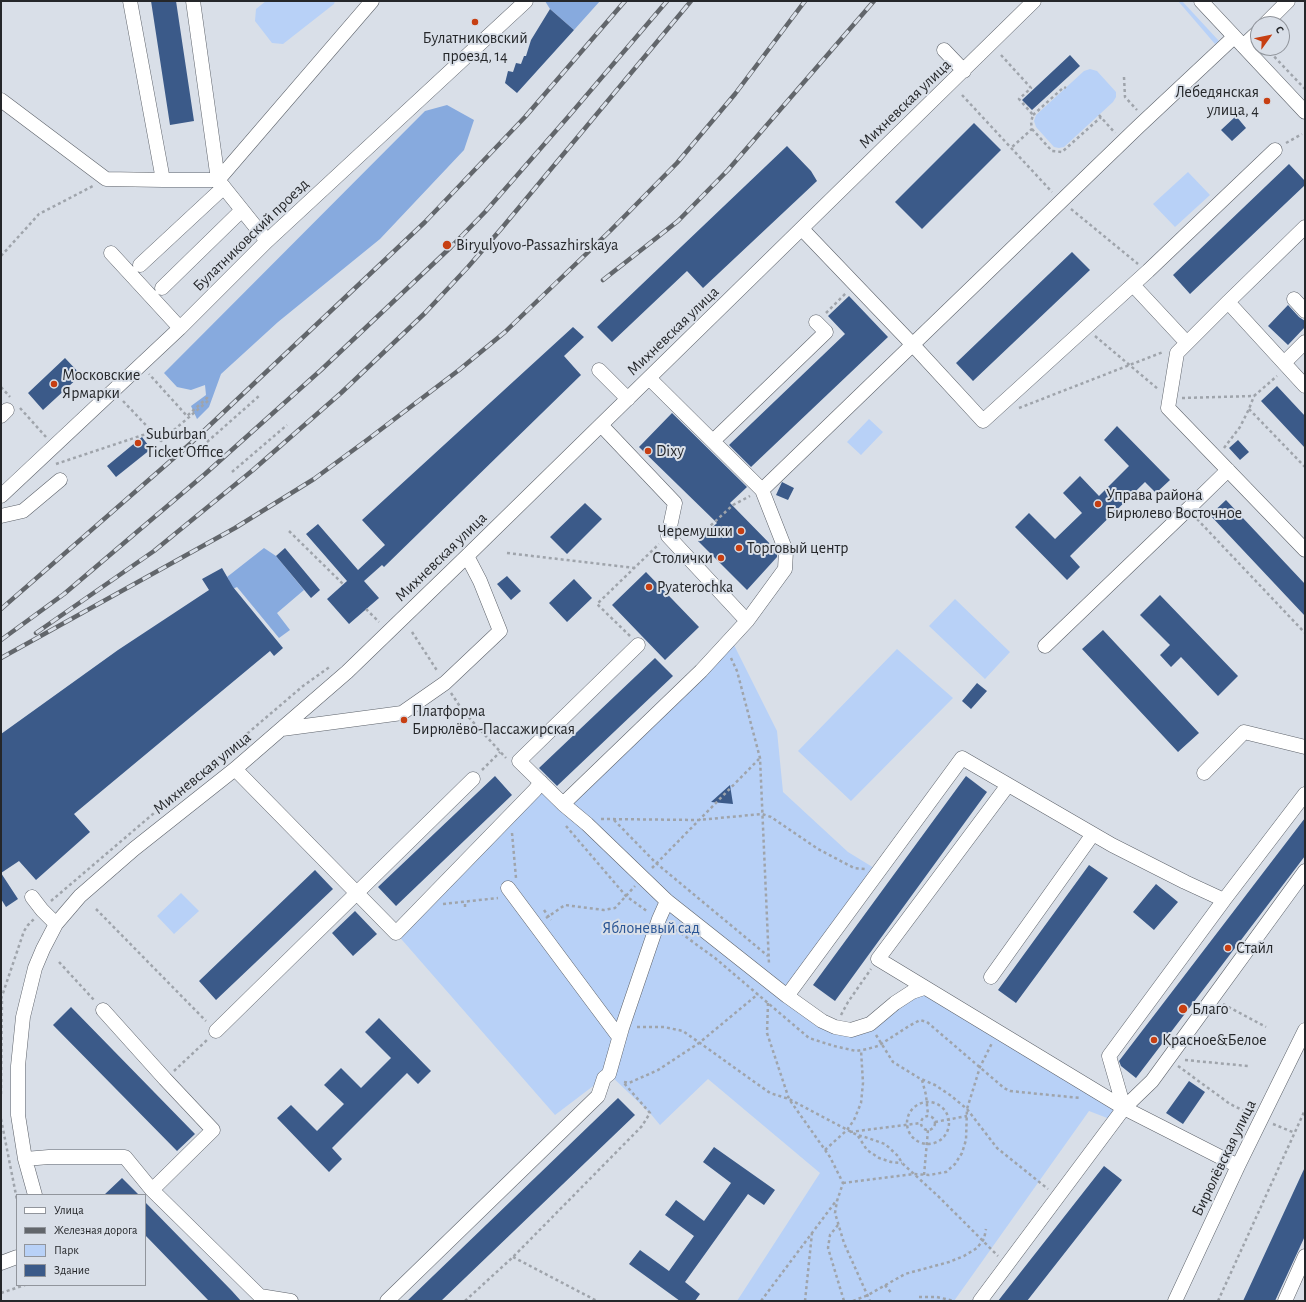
<!DOCTYPE html>
<html>
<head>
<meta charset="utf-8">
<style>
  body { margin:0 }
  #map { position:relative; width:1306px; height:1302px; overflow:hidden; background:#d9dfe8; font-family:"Alegreya Sans",sans-serif }
  canvas { display:block }
  .frame { position:absolute; inset:0; border:2px solid #25272a; pointer-events:none }
  .legend { position:absolute; left:16px; top:1194px; width:130px; height:92px; box-sizing:border-box; background:#d9dfe8; border:1px solid #91959c; margin:0; padding:5px 7px; list-style:none; font-size:12px; color:#25272a }
  .legend li { display:flex; align-items:center; gap:8px; height:20px }
  .legend b { width:20px; border:1px solid #91959c }
  .north { position:absolute; left:1250px; top:16px; width:40px; height:40px; box-sizing:border-box; background:#d9dfe8; border:1px solid #91959c; border-radius:50%; rotate:57deg; font-size:11px; font-weight:700; line-height:16px; text-align:center; color:#25272a }
  .north::after { content:''; display:block; margin:auto; width:14px; height:18px; background:#c73f12; clip-path:polygon(50% 0,100% 100%,50% 72%,0 100%) }
</style>
</head>
<body>
<div id="map">
<canvas width="1306" height="1302"></canvas>
<div class="frame"></div>
<ul class="legend">
<li><b style="height:5px;background:#fff"></b>Улица</li>
<li><b style="height:5px;background:#62666b"></b>Железная дорога</li>
<li><b style="height:11px;background:#b8d1f7"></b>Парк</li>
<li><b style="height:11px;background:#3b5a89"></b>Здание</li>
</ul>
<div class="north">С</div>
</div>
<script>
const ctx = document.querySelector('canvas').getContext('2d');
ctx.lineJoin = 'round';
function paint(path, color) {
  ctx.fillStyle = color;
  ctx.fill(path, 'evenodd');
}
function toPath(rows) {
  const path = new Path2D();
  for (const r of rows) {
    if (r.length === 3) {
      path.moveTo(r[0] + r[2], r[1]);
      path.arc(r[0], r[1], r[2], 0, 2 * Math.PI);
      continue;
    }
    path.moveTo(r[0], r[1]);
    for (let i = 2; i < r.length; i += 2) path.lineTo(r[i], r[i + 1]);
  }
  return path;
}
function strokePath(path, color, width, dash) {
  ctx.strokeStyle = color;
  ctx.lineWidth = width;
  ctx.lineCap = dash ? 'butt' : 'round';
  ctx.setLineDash(dash || []);
  ctx.stroke(path);
}
function drawText(font, color, halo, rows, align = 'center') {
  ctx.font = font + ' "Alegreya Sans",sans-serif';
  ctx.lineWidth = 4;
  ctx.setLineDash([]);
  ctx.textBaseline = 'middle';
  ctx.strokeStyle = halo;
  ctx.fillStyle = color;
  for (const [text, x, y, turn = 0] of rows) {
    ctx.save();
    ctx.translate(x, y);
    ctx.rotate((+turn || 0) * Math.PI / 180);
    ctx.textAlign = isNaN(turn) ? turn : align;
    if (halo) ctx.strokeText(text, 0, 0);
    ctx.fillText(text, 0, 0);
    ctx.restore();
  }
}
const green = toPath([
  [266,1,335,1,334,4,283,44,272,43,255,21,256,9],
  [1178,1,1182,1,1219,41,1215,44],
  [1090,69,1097,71,1116,92,1116,97,1113,102,1064,147,1059,148,1054,147,1036,127,1034,121,1036,115,1084,71],
  [1188,172,1210,195,1175,227,1153,204],
  [869,419,883,432,861,455,847,442],
  [955,599,1010,652,985,679,929,626],
  [731,639,777,731,783,792,848,852,879,871,787,996,851,1030,924,988,1124,1108,1115,1121,1089,1111,954,1301,737,1301,820,1173,708,1079,660,1125,650,1113,609,1074,555,1115,396,933,541,782,563,804],
  [897,649,953,698,851,801,798,751],
  [181,893,199,911,174,934,157,916]
]);
const forest = toPath([
  [545,1,600,1,574,30,550,9],
  [447,105,474,120,464,150,380,239,278,322,221,374,209,407,197,419,191,406,206,395,205,385,191,390,177,387,164,373,425,111],
  [264,548,276,556,304,590,277,613,290,630,279,638,237,587,230,590,224,583,229,580,227,577]
]);
const building = toPath([
  [151,1,176,1,194,121,170,125],
  [550,9,574,30,517,93,505,83,508,71,513,72,516,63,521,64,524,56,526,56,531,40],
  [1070,55,1080,66,1032,110,1022,100],
  [1236,116,1246,128,1232,141,1221,130],
  [974,123,1001,150,922,229,895,202],
  [787,146,811,171,817,181,703,288,687,271,612,342,597,327],
  [1289,164,1305,181,1305,185,1190,294,1173,275],
  [1072,252,1090,270,973,381,956,363],
  [849,296,888,337,751,467,729,445,845,334,828,316],
  [1288,305,1299,317,1305,321,1305,327,1288,345,1268,326],
  [573,327,584,337,564,356,581,375,384,567,382,565,364,581,379,598,349,624,327,599,347,581,306,534,318,524,358,570,385,545,362,520],
  [65,358,81,375,43,410,28,393],
  [1277,386,1305,416,1305,448,1261,401],
  [672,413,747,487,730,503,777,551,777,557,747,590,698,541,717,523,639,447],
  [1117,426,1170,480,1156,493,1145,482,1070,556,1080,567,1067,580,1015,527,1029,513,1055,539,1082,513,1063,493,1080,476,1099,496,1129,466,1104,440],
  [142,437,151,449,116,477,107,466],
  [1238,440,1249,452,1240,460,1229,448],
  [782,482,794,488,788,500,776,495],
  [1226,500,1305,584,1305,616,1210,515],
  [585,503,602,519,567,554,550,537],
  [285,548,320,590,311,598,276,556],
  [222,568,233,587,283,648,274,656,270,651,74,814,90,832,36,880,19,861,1,873,1,734,118,650,209,590,202,579],
  [646,572,699,627,665,660,612,605],
  [507,576,521,591,511,600,497,584],
  [574,579,592,598,567,622,549,603],
  [1160,595,1238,676,1218,696,1181,657,1171,667,1160,655,1170,645,1140,615],
  [1103,630,1199,733,1178,752,1082,649],
  [655,658,673,676,557,786,539,768],
  [977,683,987,691,971,709,962,701],
  [495,776,512,795,396,906,378,887],
  [966,776,987,792,835,1001,813,985],
  [730,785,733,804,711,802],
  [1305,818,1305,856,1136,1078,1121,1066,1119,1061],
  [1089,865,1108,878,1016,1003,998,990],
  [315,870,333,889,216,1000,199,981],
  [1,873,18,899,6,907,1,899],
  [1156,884,1178,902,1154,930,1133,912],
  [355,911,377,934,353,956,332,933],
  [71,1007,195,1134,177,1151,53,1025],
  [379,1018,431,1071,418,1084,407,1073,332,1148,342,1159,329,1172,277,1118,291,1105,317,1131,344,1104,324,1085,341,1068,361,1088,391,1058,365,1032],
  [1189,1081,1205,1092,1183,1124,1166,1113],
  [618,1098,635,1115,441,1301,407,1301],
  [714,1147,775,1190,764,1205,748,1194,685,1282,700,1294,695,1301,680,1301,629,1264,640,1250,669,1271,694,1236,665,1215,676,1200,704,1221,731,1183,703,1162],
  [1104,1166,1122,1180,1027,1301,998,1301],
  [1305,1167,1305,1236,1275,1301,1243,1301],
  [122,1178,139,1195,104,1195],
  [145,1202,232,1291,241,1301,209,1301,145,1235]
]);
const path = toPath([
  [1266,48,1305,89],
  [1001,55,1031,88,1019,99,1033,115,1031,122,1032,129,1011,148],
  [1124,77,1125,97,1137,110],
  [962,95,1052,192],
  [1033,115,1064,87,1066,88],
  [1099,115,1115,133],
  [1032,129,1052,151,1062,152,1101,117],
  [1286,143,1302,134],
  [1071,209,1138,264],
  [1,256,39,214,93,186],
  [826,313,846,293],
  [1095,336,1158,389],
  [1,387,10,397],
  [1182,398,1254,396,1277,376],
  [123,401,161,441,209,400,207,398,187,416,149,374],
  [20,408,46,437],
  [1019,408,1163,352],
  [1249,409,1305,467],
  [207,442,259,396],
  [1224,448,1240,427,1249,409,1254,396],
  [56,464,152,432],
  [232,472,287,425],
  [1197,519,1305,633],
  [289,531,343,584],
  [682,533,709,527,733,505,750,496],
  [507,553,635,568],
  [366,609,379,622],
  [412,632,438,672],
  [630,636,597,604,659,544],
  [731,658,737,671,760,758,769,964],
  [451,693,463,711,506,758],
  [482,770,500,752],
  [601,819,698,820,762,814,771,817,818,849,854,868,865,869],
  [614,820,656,863,768,956],
  [566,826,626,896,648,912],
  [512,833,516,878],
  [652,868,759,759],
  [51,901,303,686,331,666],
  [443,904,498,898],
  [465,907,465,901],
  [96,909,206,1021],
  [544,910,551,920],
  [546,918,565,905,604,910,615,908,635,886],
  [671,926,715,958,809,1038,834,1046,856,1051,867,1049,878,1046,909,1026,920,1020,927,1022,1004,1088,1010,1091,1080,1098],
  [59,962,94,1000],
  [1,999,24,931,28,925,34,919],
  [768,1003,767,1033,789,1099,830,1157,843,1183,837,1201,835,1213,844,1243,870,1301],
  [1223,1004,1266,1027],
  [841,1015,848,1002,871,969],
  [637,1027,664,1027,683,1031,770,1093,789,1099,857,1135,868,1138,885,1144,898,1156,902,1163,939,1197,998,1256],
  [876,1035,893,1062,919,1078,935,1085,950,1095,967,1109,997,1148,1048,1189],
  [1185,1060,1248,1066],
  [1178,1066,1230,1104,1250,1114],
  [174,1071,207,1040],
  [922,1080,926,1095,928,1115],
  [624,1082,629,1083,658,1070,699,1043,758,994],
  [1,1094,2,998],
  [928,1123,21],
  [928,1123,7],
  [1,1119,17,1200],
  [935,1122,967,1116],
  [1273,1124,1295,1133],
  [850,1132,921,1123],
  [858,1136,867,1150,879,1158,891,1162,902,1163],
  [825,1150,847,1130,854,1120,861,1103,863,1083,861,1050],
  [924,1175,928,1130],
  [843,1183,914,1174,929,1175,946,1172,955,1164,962,1153,966,1140,967,1109,980,1067,992,1043],
  [838,1225,830,1235,828,1248,844,1301],
  [513,1257,597,1301],
  [885,1285,892,1294],
  [1,1293,25,1285],
  [919,1297,937,1297,954,1301],
  [465,1301,513,1257,642,1126,650,1113,623,1082],
  [761,1301,836,1201],
  [805,1301,812,1233],
  [853,1301,868,1295,905,1274,949,1262,964,1256,977,1248,984,1239,986,1229],
  [1218,1301,1305,1110]
]);
const minor = toPath([
  [130,1,163,180,218,180,193,1],
  [1201,1,1305,112],
  [1265,24,1288,1],
  [1243,46,1258,32],
  [944,50,964,71],
  [1,100,106,179,163,180],
  [802,229,913,345,983,421,1148,271,1275,150],
  [267,241,218,180,372,1],
  [111,253,180,328],
  [140,265,224,187],
  [1133,285,1187,343],
  [162,288,242,210],
  [1294,299,1305,311],
  [1228,302,1305,227],
  [1284,363,1305,342],
  [599,370,628,399],
  [649,378,762,490,786,551,785,569,747,621],
  [1305,386,1228,302,1177,353,1168,408,1305,550],
  [1,416,7,410],
  [601,425,675,503,668,536,747,621,701,671,563,804,519,761,638,645],
  [713,441,826,332,816,322],
  [762,490,1138,127,1234,37],
  [1,496,180,328,267,241,526,1],
  [1,516,23,511,60,480],
  [1045,646,1188,509,1228,470],
  [282,729,402,713,445,683,500,631,480,581,467,556],
  [235,769,396,933,535,790,541,782],
  [1204,773,1244,732,1305,747],
  [1008,785,878,959,1124,1108,1238,1166],
  [563,804,587,824,667,901,787,996,962,758,1112,845,1185,882,1224,900,1305,794],
  [508,888,619,1037],
  [32,897,42,910,56,924],
  [991,977,1093,834],
  [787,996,822,1021,835,1027,851,1030,870,1024,895,1003,912,992,924,988],
  [103,1010,165,1079,213,1130,152,1190],
  [216,1031,473,779],
  [1124,1108,1109,1056,1224,900],
  [25,1159,49,1157,125,1157,152,1190,260,1296,291,1301],
  [35,1195,25,1159,18,1115,18,1066,23,1017,35,968,43,949,56,924,80,896,134,849,235,769,347,672,467,556,1034,1],
  [1,1263,17,1257],
  [387,1301,598,1096,604,1078,609,1074,622,1028,659,919,667,901],
  [980,1301,1124,1108,1152,1081,1305,871],
  [1175,1301,1238,1166,1305,1030],
  [1285,1301,1305,1256]
]);
const rail = toPath([
  [603,280,678,221,728,170,874,1],
  [1,609,191,443,425,222,525,117,625,1],
  [36,633,154,551,253,470,341,393,425,313,468,267,501,229,691,1],
  [1,640,64,594,205,474,321,370,451,247,485,212,568,117,667,1],
  [1,658,235,528,314,479,367,440,459,370,505,332,610,231,677,163,735,94,805,1]
]);
const markers = [
  [475,22,4,"#c73f12"],
  [1267,101,4,"#c73f12"],
  [447,245,5,"#c73f12"],
  [54,384,4,"#c73f12"],
  [138,443,4,"#c73f12"],
  [648,451,4,"#c73f12"],
  [1098,504,4,"#c73f12"],
  [741,531,4,"#c73f12"],
  [739,548,4,"#c73f12"],
  [721,558,4,"#c73f12"],
  [649,587,4,"#c73f12"],
  [404,720,4,"#c73f12"],
  [1228,948,4,"#c73f12"],
  [1183,1009,5,"#c73f12"],
  [1154,1040,4,"#c73f12"]
];
const poiNames = [
  ["Булатниковский",475,38,"center"],
  ["проезд, 14",475,56,"center"],
  ["Лебедянская",1259,92,"right"],
  ["улица, 4",1259,110,"right"],
  ["Biryulyovo-Passazhirskaya",456,245],
  ["Московские",62,375],
  ["Ярмарки",62,393],
  ["Suburban",146,434],
  ["Ticket Office",146,452],
  ["Dixy",656,451],
  ["Управа района",1106,495],
  ["Бирюлево Восточное",1106,513],
  ["Черемушки",733,531,"right"],
  ["Торговый центр",747,548],
  ["Столички",713,558,"right"],
  ["Pyaterochka",657,587],
  ["Платформа",412,711],
  ["Бирюлёво-Пассажирская",412,729],
  ["Стайл",1236,948],
  ["Благо",1192,1009],
  ["Красное&Белое",1162,1040]
];
const streetNames = [
  ["Михневская улица",905,104,-44],
  ["Булатниковский проезд",251,235,-44],
  ["Михневская улица",673,331,-44],
  ["Михневская улица",441,557,-44],
  ["Михневская улица",202,773,-39],
  ["Бирюлёвская улица",1224,1158,-64]
];
const parkNames = [
  ["Яблоневый сад",651,928]
];
paint(green, '#b8d1f7');
paint(forest, '#87aade');
paint(building, '#3b5a89');
strokePath(minor, '#5d626a', 15);
strokePath(path, '#9fa4ab', 2.5, [3, 3]);
strokePath(minor, '#fff', 14);
strokePath(rail, '#62666b', 4.5);
strokePath(rail, '#d9dfe8', 3, [9]);
for (const [x, y, r, color] of markers) {
  const dot = new Path2D();
  dot.arc(x, y, r, 0, 2 * Math.PI);
  ctx.fillStyle = color;
  ctx.fill(dot);
  strokePath(dot, '#d9dfe8', 1.5);
}
drawText('16px', '#25272a', '#d9dfe8', poiNames, 'left');
drawText('16px', '#25272a', '#d9dfe8', streetNames);
drawText('16px', '#2a5595', '#d9dfe8', parkNames);
</script>
</body>
</html>
